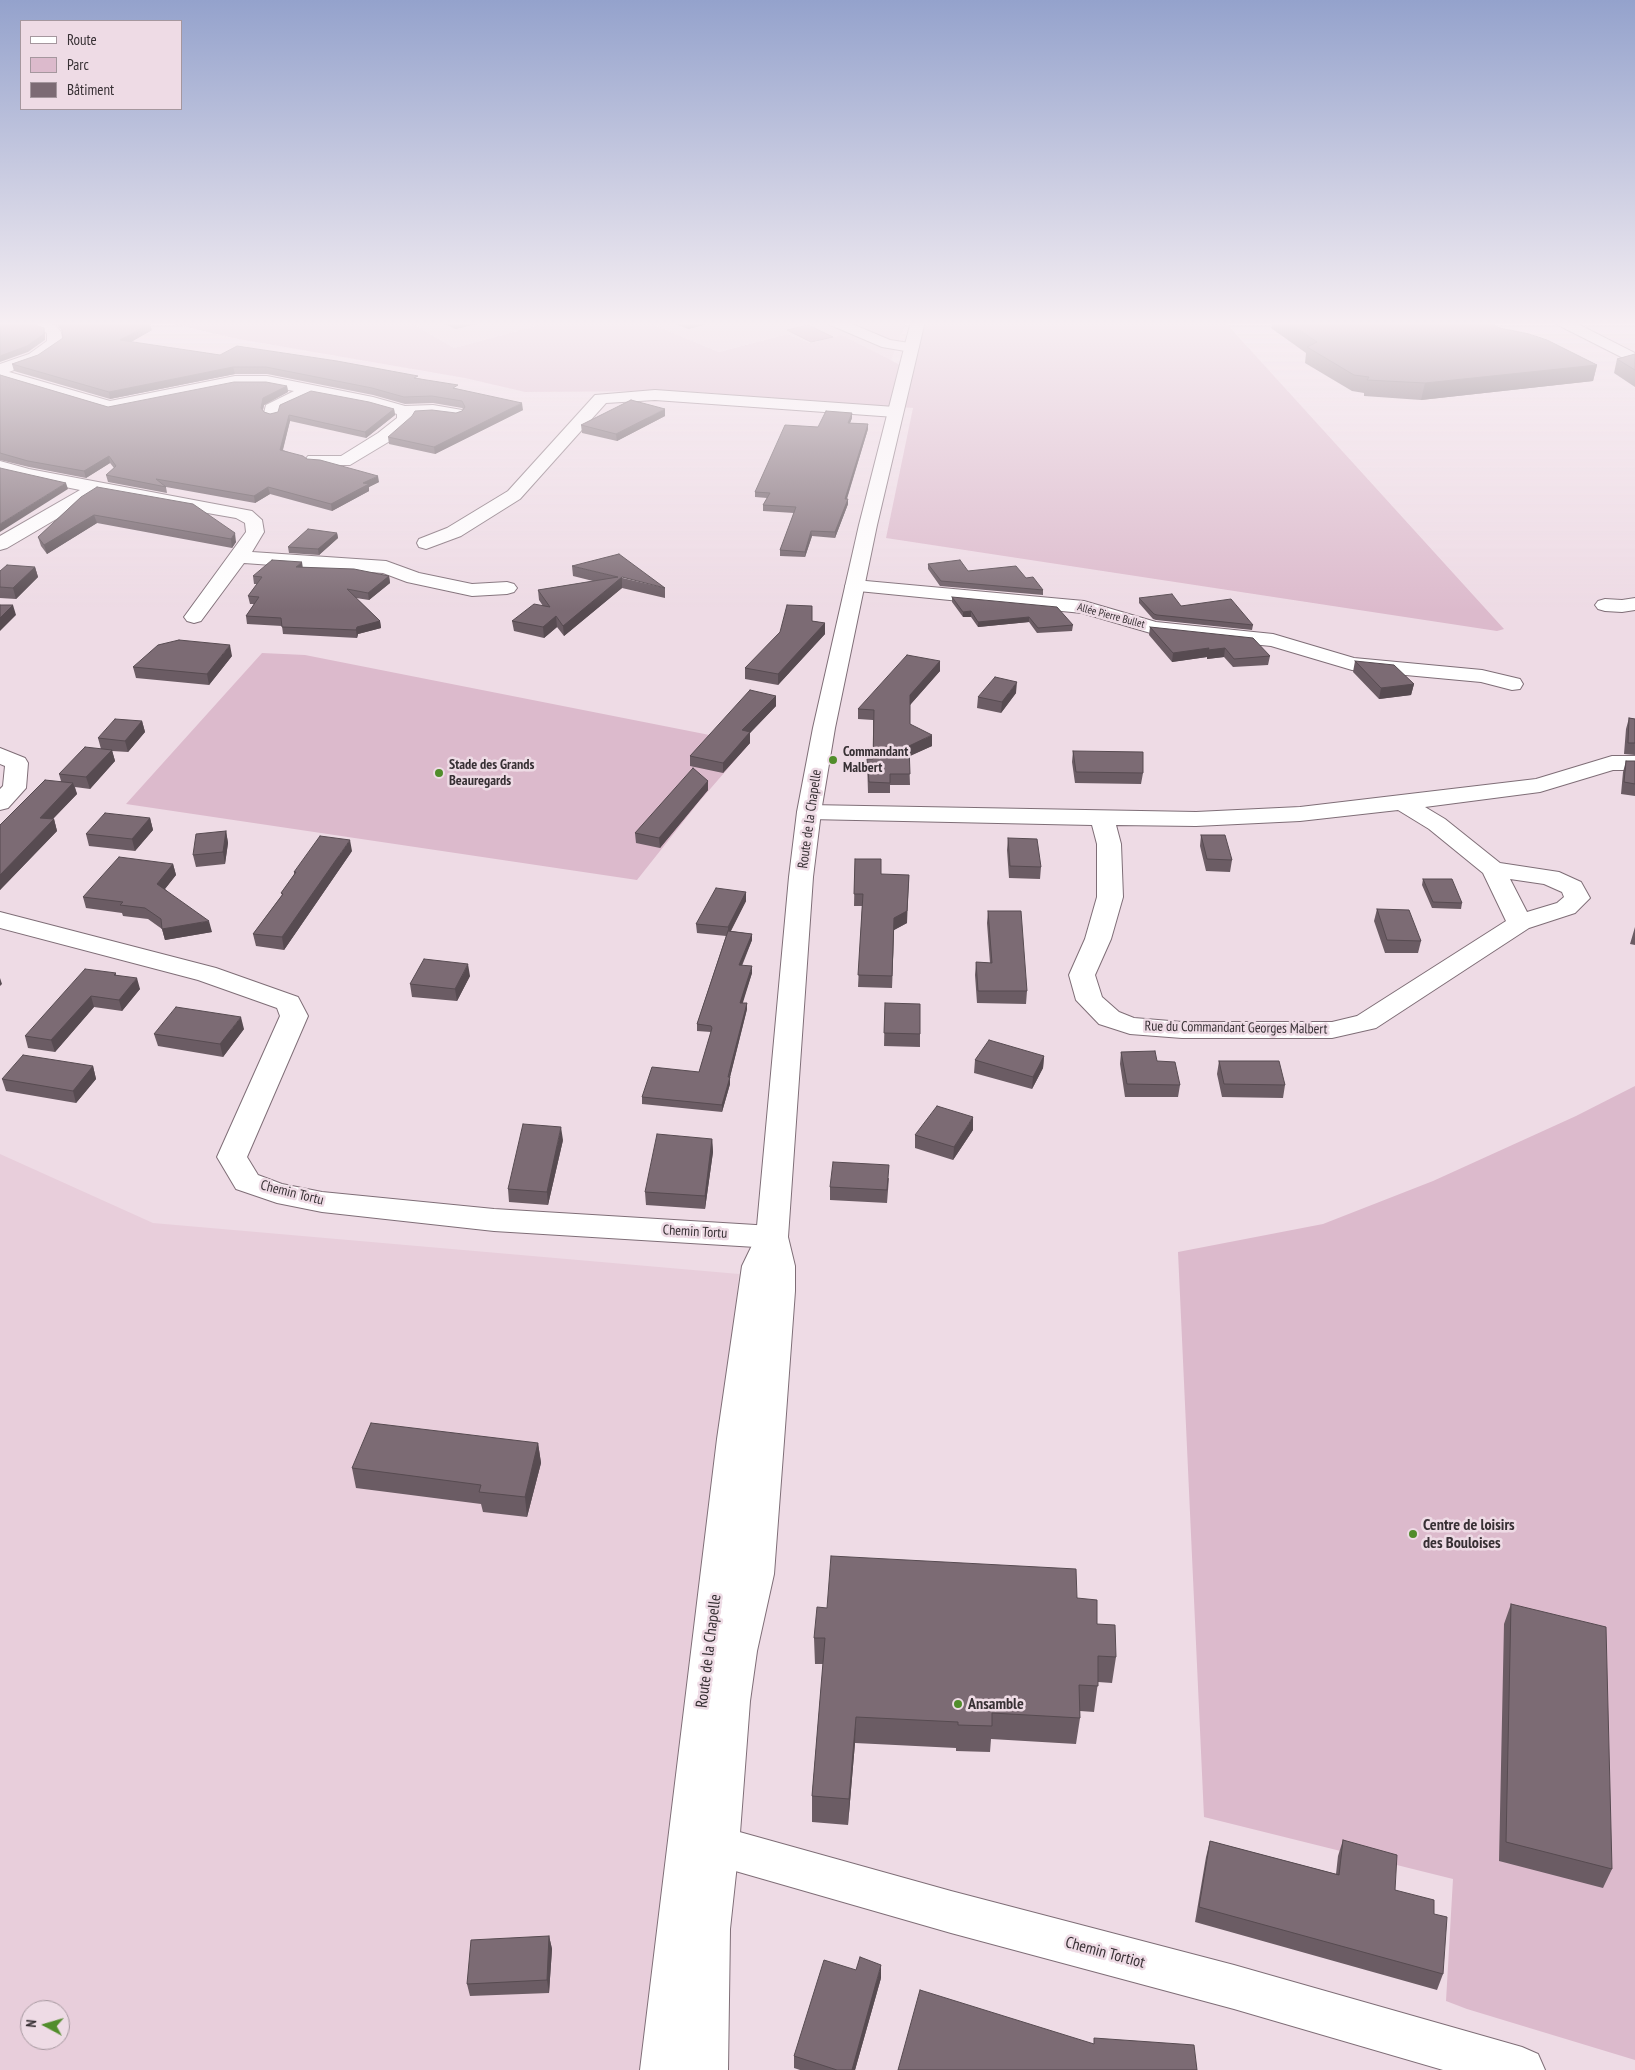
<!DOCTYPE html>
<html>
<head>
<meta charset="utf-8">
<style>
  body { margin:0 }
  #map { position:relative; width:1635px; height:2070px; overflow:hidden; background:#eedbe5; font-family:"PT Sans Narrow",sans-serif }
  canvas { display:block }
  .legend { position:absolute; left:20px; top:20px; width:162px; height:90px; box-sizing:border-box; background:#eedbe5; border:1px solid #a5979e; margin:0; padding:6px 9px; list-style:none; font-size:15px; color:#373034 }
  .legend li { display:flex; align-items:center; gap:10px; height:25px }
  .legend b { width:25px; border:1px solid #a5979e }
  .north { position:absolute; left:20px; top:2000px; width:50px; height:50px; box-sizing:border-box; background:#eedbe5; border:1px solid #a5979e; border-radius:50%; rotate:276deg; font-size:14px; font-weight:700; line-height:20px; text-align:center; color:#373034 }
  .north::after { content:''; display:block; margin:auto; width:18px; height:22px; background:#518d2b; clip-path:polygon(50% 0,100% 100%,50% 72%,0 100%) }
</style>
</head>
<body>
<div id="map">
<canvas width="1635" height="2070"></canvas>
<ul class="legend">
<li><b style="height:6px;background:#fff"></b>Route</li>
<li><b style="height:14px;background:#dcbacc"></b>Parc</li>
<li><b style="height:14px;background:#7c6b74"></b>Bâtiment</li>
</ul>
<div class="north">N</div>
</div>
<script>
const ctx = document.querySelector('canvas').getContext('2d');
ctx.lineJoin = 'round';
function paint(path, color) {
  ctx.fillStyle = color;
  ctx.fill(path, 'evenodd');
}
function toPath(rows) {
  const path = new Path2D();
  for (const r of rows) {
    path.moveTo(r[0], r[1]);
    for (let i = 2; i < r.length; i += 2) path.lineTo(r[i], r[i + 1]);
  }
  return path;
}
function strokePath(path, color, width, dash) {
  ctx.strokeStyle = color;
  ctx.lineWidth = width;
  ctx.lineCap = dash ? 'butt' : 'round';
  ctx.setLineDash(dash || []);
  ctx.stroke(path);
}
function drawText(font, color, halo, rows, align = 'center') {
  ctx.font = font + ' "PT Sans Narrow",sans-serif';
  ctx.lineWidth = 5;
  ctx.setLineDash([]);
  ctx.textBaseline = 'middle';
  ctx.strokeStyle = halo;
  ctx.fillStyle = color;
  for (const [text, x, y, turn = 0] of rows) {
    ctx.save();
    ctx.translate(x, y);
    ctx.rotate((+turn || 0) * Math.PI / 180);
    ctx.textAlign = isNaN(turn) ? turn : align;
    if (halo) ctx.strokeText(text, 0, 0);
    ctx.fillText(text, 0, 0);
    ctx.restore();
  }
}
const built = toPath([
  [408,321,554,321,454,348],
  [644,321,906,321,891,361,842,335,810,343,787,334,719,352],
  [0,1154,153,1223,739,1274,655,2070,0,2070],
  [30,2010,60,2010,60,2040,30,2040]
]);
const green = toPath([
  [161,321,408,321,454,348,554,321,644,321,719,352,787,334,810,343,842,335,906,368,918,321,1224,321,1504,629,1497,631,886,538,913,408,678,391,525,392,465,378,238,339],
  [262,653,305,655,750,743,698,803,637,880,126,804],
  [1635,1086,1635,2060,1467,2009,1446,2001,1453,1879,1204,1817,1178,1252,1323,1224,1433,1181,1576,1116]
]);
const water = toPath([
  [808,325,833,337,811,342,787,330,808,325]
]);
const minor = toPath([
  [32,321,42,321,55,325,61,332,63,343,39,360,9,372,110,401,235,376,267,376,373,397,405,406,433,405,462,410,464,413,462,416,456,418,433,415,413,416,414,419,412,422,390,441,350,465,314,465,308,464,305,460,308,456,341,456,378,433,397,418,397,414,370,406,312,395,280,410,278,416,272,418,266,416,264,413,266,405,294,391,267,386,235,386,110,411,104,409,0,379,0,364,29,354,47,341,47,333,32,327,30,324,32,321],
  [826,321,845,321,890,340,916,344,919,347,916,350,911,352,882,347,828,324,826,321],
  [1554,321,1572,321,1635,353,1635,364,1556,324,1554,321],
  [655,390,895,407,901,409,903,412,901,415,895,417,655,400,606,403,520,499,461,536,426,549,419,547,417,543,419,539,447,528,508,491,595,395,655,390],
  [0,461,29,469,252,511,262,520,264,532,252,552,386,561,419,573,472,584,507,582,514,584,517,588,514,592,507,594,472,596,407,582,383,573,244,563,201,621,194,623,187,621,184,617,246,532,245,523,236,518,99,494,7,548,0,550,0,536,80,490,26,479,0,472,0,461],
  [855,580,1084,601,1156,622,1273,634,1354,658,1482,670,1520,679,1523,684,1520,689,1512,690,1481,682,1352,670,1271,646,1154,634,1082,613,848,590,845,586,848,582,855,580],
  [1635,598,1635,610,1622,612,1605,611,1598,609,1595,605,1598,601,1605,599,1622,600,1635,598],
  [0,748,25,758,28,763,26,788,8,808,0,810,0,789,3,786,5,766,0,764,0,748],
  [1612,756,1635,756,1635,770,1613,770,1540,792,1425,807,1445,819,1500,863,1559,872,1581,882,1590,898,1575,913,1529,928,1376,1028,1332,1038,1182,1038,1130,1034,1099,1024,1076,1000,1069,975,1085,939,1097,897,1097,844,1092,825,809,819,801,817,797,812,801,807,809,805,1196,812,1300,807,1536,779,1612,756],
  [1398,810,1429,829,1483,873,1506,921,1357,1016,1332,1022,1182,1022,1134,1018,1119,1012,1102,997,1095,975,1111,939,1123,897,1121,844,1116,825,1196,826,1300,821,1398,810],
  [1510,879,1544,884,1562,892,1564,897,1557,903,1527,912,1510,879],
  [0,912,216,968,298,997,308,1016,247,1157,258,1175,282,1184,322,1192,494,1209,772,1226,783,1229,788,1237,783,1245,772,1248,494,1231,322,1212,277,1203,236,1189,217,1157,280,1016,277,1008,198,980,0,928,0,912],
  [703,1825,718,1826,951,1891,1234,1965,1522,2047,1538,2054,1545,2070,1443,2070,1234,2009,951,1933,718,1866,703,1865,688,1859,682,1845,688,1831,703,1825]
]);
const major = toPath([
  [911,321,925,321,877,525,835,728,821,812,813,877,788,1237,795,1266,795,1291,784,1441,774,1574,757,1651,750,1701,739,1846,730,1929,728,2070,640,2070,717,1439,742,1266,756,1237,789,877,797,812,813,728,859,525,911,321]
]);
const wall = toPath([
  [48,321,124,321,152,330,131,342,220,355,418,378,458,389,523,410,435,454,389,444,388,437,462,411,463,409,462,408,433,403,405,404,373,395,267,374,235,374,110,399,14,371,12,364,38,355,63,338,62,330,56,324],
  [439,321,490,321,455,329],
  [668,321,719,321,688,329],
  [1272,321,1486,321,1500,328,1597,365,1593,381,1421,400,1364,396,1364,393,1352,391,1305,363,1306,353,1271,328],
  [1635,354,1635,387,1614,373,1617,359],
  [0,375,108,407,287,386,288,392,264,405,263,410,264,412,270,414,394,409,395,415,366,438,290,421,283,450,307,459,379,482,369,487,369,491,332,511,270,494,255,503,166,487,167,493,108,482,106,475,114,468,110,463,86,478,29,467,0,460],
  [665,416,617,441,582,433,581,425],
  [852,418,850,423,868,424,868,429,847,499,848,504,835,538,812,536,805,557,780,556,780,550,794,513,763,511,763,505,767,498,755,497,755,492,818,427],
  [81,497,193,504,236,542,232,548,97,523,47,554,41,546,38,537],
  [337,533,338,538,319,555,289,553,288,547],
  [928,564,968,571,1026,578,1043,590,1043,595,940,586,928,569],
  [572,566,665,588,665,598,622,588,564,636,557,627,544,638,514,631,512,621,543,606,539,600,538,590,593,581,573,576],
  [35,567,38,577,16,599,0,598,0,571],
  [303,567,389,576,390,583,369,600,356,598,380,621,381,628,358,634,357,638,283,634,282,626,247,624,246,616,254,604,250,604,248,596,257,584,254,584,253,576],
  [952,597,1073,625,1072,631,1037,633,1029,622,978,627,971,617,963,617,952,602],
  [1139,598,1181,606,1253,625,1252,630,1156,620,1153,619,1139,603],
  [812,621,825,623,825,634,778,685,745,679,745,668],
  [1150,627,1270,656,1268,665,1233,667,1224,657,1207,659,1207,657,1172,662,1149,635],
  [232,656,209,685,136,678,133,667],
  [940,661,940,671,910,705,910,724,932,746,909,756,910,785,890,785,890,793,868,793,867,759,873,759,873,720,858,719,858,709],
  [1355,661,1414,684,1411,695,1379,699,1353,672],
  [1016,693,1001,713,977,708,978,697],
  [776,696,776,706,750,733,750,743,723,773,690,766,690,756],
  [1629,718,1635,719,1635,755,1624,754,1626,729],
  [142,721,145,732,128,752,112,751,115,761,90,789,75,787,77,794,53,819,54,819,57,831,0,890,0,825,61,781,59,774,101,749,98,738],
  [1073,751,1143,773,1141,784,1075,783,1072,762],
  [1626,761,1635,761,1635,796,1621,794,1623,772],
  [708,781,708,790,660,848,636,843,635,833],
  [150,818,153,830,135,851,89,846,86,834],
  [226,831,228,843,225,864,196,867,193,855],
  [1201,835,1232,860,1230,872,1206,871,1200,846],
  [1008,838,1041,867,1040,879,1009,878,1007,850],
  [352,851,284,950,256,946,253,934,282,895,281,893,294,875,294,872],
  [855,859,881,874,907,923,894,930,892,988,858,987,862,906,854,906],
  [173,864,176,875,165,889,212,932,165,940,162,929,148,919,123,916,122,913,86,908,83,897],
  [1423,879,1462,903,1461,909,1432,908,1422,885],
  [746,892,746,901,731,931,752,934,752,940,742,966,752,973,742,1003,747,1003,747,1009,730,1077,730,1084,722,1112,642,1104,642,1097,699,1072,711,1032,697,1031,697,1024,726,936,697,933,696,924],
  [1377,909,1421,941,1418,953,1385,953,1374,921],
  [988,911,1027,991,1026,1004,977,1003,975,975,976,962,990,963,987,923],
  [1635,927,1635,945,1630,944],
  [116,973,116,975,140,989,122,1011,94,1007,55,1052,28,1048,25,1036],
  [470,976,457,1001,412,997,410,984],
  [885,1003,920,1034,920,1047,884,1046],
  [244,1029,223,1057,158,1046,154,1034],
  [1121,1052,1157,1061,1180,1085,1178,1097,1125,1097,1120,1064],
  [1044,1056,1043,1068,1032,1089,974,1073,975,1060],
  [1219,1061,1285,1085,1283,1098,1222,1097,1217,1074],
  [93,1066,96,1079,76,1103,6,1091,2,1079],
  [973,1130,953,1160,915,1148,915,1135],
  [712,1139,713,1152,705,1209,646,1205,645,1192],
  [563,1140,548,1205,509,1202,508,1189],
  [889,1178,887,1203,830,1200,830,1187],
  [538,1443,541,1463,527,1517,483,1512,481,1504,356,1488,352,1468],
  [1077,1598,1097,1624,1116,1657,1112,1683,1098,1682,1094,1712,1080,1711,1080,1718,1076,1744,991,1739,990,1752,956,1751,956,1748,855,1743,848,1825,812,1822,812,1796,823,1664,815,1664,814,1638,827,1608],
  [1511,1604,1612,1869,1603,1888,1499,1861,1504,1624],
  [1343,1840,1395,1890,1434,1914,1443,1974,1437,1990,1195,1922,1206,1857,1210,1841,1336,1874,1338,1856],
  [549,1936,552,1949,549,1993,470,1996,467,1984],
  [881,1978,855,2070,800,2070,794,2068,794,2056]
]);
const shadedWall = toPath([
  [454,321,490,321,455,329],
  [687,321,719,321,688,329],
  [150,324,152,330,122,347,120,340],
  [44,328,45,334,45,340,28,352,0,362,0,356],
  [1597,365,1593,381,1421,400,1425,383],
  [233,367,235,374,110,399,109,392],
  [287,386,288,392,264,405,262,414,261,408,263,398],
  [522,403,523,410,435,454,434,447],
  [394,409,395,415,366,438,365,432],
  [665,409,665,416,617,441,616,434],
  [852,413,852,418,848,428,848,423],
  [289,415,290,421,281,456,280,450],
  [868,424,868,429,845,504,845,499],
  [109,456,110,463,86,478,84,471],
  [378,476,379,482,369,487,369,491,332,511,331,504,363,483],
  [66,483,68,489,0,532,0,524],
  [268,487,270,494,255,503,254,496],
  [848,499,848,504,835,538,835,532],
  [94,515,97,523,47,554,44,545],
  [811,531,812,536,805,557,805,552],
  [235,533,236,542,232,548,231,539],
  [337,533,338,538,319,555,318,549],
  [302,562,303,569,296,567],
  [35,567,38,577,16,599,13,588],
  [389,576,390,583,369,600,368,593],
  [622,577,622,588,564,636,563,626],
  [13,605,16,615,0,631,0,618],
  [971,611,971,617,963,617,963,612],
  [556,616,557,627,544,638,543,627],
  [1029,617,1029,622,978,627,978,622],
  [380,621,381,628,358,634,357,638,356,630,357,627],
  [825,623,825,634,778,685,778,674],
  [230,645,232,656,209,685,207,674],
  [1209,648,1225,648,1224,657,1207,659,1207,657,1172,662,1173,653],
  [940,661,940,671,910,705,910,695],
  [1017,682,1016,693,1001,713,1002,702],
  [1414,684,1411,695,1379,699,1381,688],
  [776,696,776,706,750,733,750,743,723,773,723,763,742,730],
  [142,721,145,732,128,752,125,741],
  [932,735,932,746,908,757,909,746],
  [112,750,115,761,90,789,86,777],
  [708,781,708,790,660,848,659,838],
  [73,783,77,794,43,829,40,818],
  [150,818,153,830,135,851,132,839],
  [54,819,57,831,0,890,0,875],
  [226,831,228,843,225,864,223,852],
  [350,840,352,851,284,950,282,937],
  [173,864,176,875,160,895,157,884],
  [909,875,907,923,894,930,892,988,894,918],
  [746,892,746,901,728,936,728,927],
  [209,921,212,932,165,940,162,929],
  [752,934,752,940,739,971,739,965],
  [468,964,470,976,457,1001,455,989],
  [752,966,752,973,741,1009,740,1003],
  [0,978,2,984,0,986],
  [137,978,140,989,122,1011,119,1000],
  [91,996,94,1007,55,1052,51,1040],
  [747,1003,747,1009,730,1077,730,1084,722,1112,722,1105],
  [241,1017,244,1029,223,1057,220,1044],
  [1044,1056,1043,1068,1032,1089,1033,1077],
  [93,1066,96,1079,76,1103,73,1091],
  [973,1117,973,1130,953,1160,954,1147],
  [561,1127,563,1140,548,1205,547,1192],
  [712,1139,713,1152,705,1209,705,1196],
  [538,1443,541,1463,527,1517,525,1497],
  [856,1717,855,1743,848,1825,849,1799],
  [549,1936,552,1949,549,1993,547,1980],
  [881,1965,881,1978,855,2070,852,2070]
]);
const building = toPath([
  [0,321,4,322,9,321,28,321,29,322,44,328,44,334,27,346,0,356,0,321],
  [58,321,124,321,150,324,120,340,220,355,237,346,337,361,418,376,414,378,458,385,453,388,522,403,434,447,388,437,412,416,415,411,432,410,456,413,462,411,465,407,462,401,432,396,404,397,372,388,266,367,233,367,109,392,12,364,38,355,63,338,61,325,58,321],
  [1286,321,1486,321,1500,328,1529,334,1547,340,1597,365,1425,383,1367,380,1369,377,1354,375,1307,347,1317,342,1286,321],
  [1635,354,1635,370,1617,359,1635,354],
  [0,375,108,407,234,382,266,382,287,386,263,398,261,408,264,412,270,414,278,412,280,405,311,391,369,402,394,409,365,432,289,415,280,450,303,456,307,459,320,460,378,476,363,483,369,484,331,504,268,487,254,496,156,479,166,487,106,475,116,466,109,456,84,471,28,461,0,453,0,375],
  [631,400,665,409,616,434,581,425,631,400],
  [826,411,852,413,848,423,868,424,845,499,848,499,835,532,811,531,805,552,780,550,796,507,763,505,770,493,755,492,785,425,818,427,826,411],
  [0,468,66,483,0,524,0,468],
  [97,487,193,504,235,533,231,539,94,515,44,545,38,537,81,497,97,487],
  [308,529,337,533,318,549,288,547,308,529],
  [619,554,665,588,622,577,563,626,556,616,543,627,512,621,534,604,550,607,538,590,618,577,572,566,619,554],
  [272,560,302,562,296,567,354,569,389,576,368,593,347,589,380,621,357,627,356,630,282,627,281,618,246,616,259,597,248,596,262,577,253,576,272,560],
  [960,560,968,571,1016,566,1026,578,1033,577,1043,590,941,581,928,564,960,560],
  [7,565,35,567,13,588,0,587,0,571,7,565],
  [1172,594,1181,606,1231,599,1253,625,1157,615,1154,614,1139,598,1172,594],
  [952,597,1057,607,1073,625,1038,628,1029,617,978,622,971,611,963,612,952,597],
  [0,605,13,605,0,618,0,605],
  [787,605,812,606,812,621,825,623,778,674,745,668,780,632,787,605],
  [1150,627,1253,638,1270,656,1234,659,1225,648,1208,650,1209,648,1173,653,1150,627],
  [179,640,230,645,207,674,133,667,158,645,179,640],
  [907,655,940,661,910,695,910,724,932,735,909,746,910,774,890,774,890,783,869,782,867,759,873,759,874,710,858,709,907,655],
  [1355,661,1394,665,1414,684,1381,688,1355,661],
  [995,677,1017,682,1002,702,978,697,995,677],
  [750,690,776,696,742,730,750,732,723,763,690,756,750,690],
  [1629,718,1635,719,1635,743,1628,743,1629,718],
  [115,719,142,721,125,741,98,738,115,719],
  [85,747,112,750,86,777,59,774,85,747],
  [1073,751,1143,752,1143,773,1076,772,1073,751],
  [1626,761,1635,761,1635,784,1624,782,1626,761],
  [693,768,708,781,659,838,635,833,693,768],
  [45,780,73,783,40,818,54,819,0,875,0,825,45,780],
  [105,813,150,818,132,839,86,834,105,813],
  [226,831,223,852,193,855,196,834,226,831],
  [1201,835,1225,835,1232,860,1207,859,1201,835],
  [320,836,350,840,282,937,253,934,283,894,281,893,296,872,294,872,320,836],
  [1008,838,1037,839,1041,867,1010,866,1008,838],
  [119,857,173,864,157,884,209,921,162,929,161,919,145,908,120,905,123,902,83,897,119,857],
  [855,859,881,859,881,874,909,875,907,911,894,918,892,976,858,975,863,894,854,894,855,859],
  [1423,879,1452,879,1462,903,1433,902,1423,879],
  [716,888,746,892,728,927,696,924,716,888],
  [1377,909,1409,910,1421,941,1387,940,1377,909],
  [988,911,1021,911,1027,991,978,991,976,962,992,963,988,911],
  [728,931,752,934,739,965,752,966,740,1003,747,1003,728,1077,730,1077,722,1105,642,1097,652,1067,699,1072,712,1028,711,1026,697,1024,728,931],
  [424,959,468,964,455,989,410,984,424,959],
  [85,969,116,973,114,975,137,978,119,1000,91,996,51,1040,25,1036,85,969],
  [885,1003,920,1004,920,1034,884,1033,885,1003],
  [176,1007,241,1017,220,1044,154,1034,176,1007],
  [989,1040,1044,1056,1033,1077,975,1060,989,1040],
  [1155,1051,1157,1061,1175,1062,1180,1085,1127,1084,1121,1052,1155,1051],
  [23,1055,93,1066,73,1091,2,1079,23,1055],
  [1219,1061,1279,1061,1285,1085,1224,1084,1219,1061],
  [937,1106,973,1117,954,1147,915,1135,937,1106],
  [523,1124,561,1127,547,1192,508,1189,523,1124],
  [657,1134,712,1139,705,1196,645,1192,657,1134],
  [833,1162,889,1165,887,1190,830,1187,833,1162],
  [371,1423,538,1443,525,1497,479,1492,481,1485,352,1468,371,1423],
  [831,1556,1076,1569,1077,1598,1097,1600,1097,1624,1115,1625,1116,1657,1098,1656,1098,1686,1079,1685,1080,1718,992,1713,992,1726,958,1725,958,1722,856,1717,849,1799,812,1796,825,1638,814,1638,817,1607,827,1608,831,1556],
  [1511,1604,1606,1627,1612,1869,1506,1842,1511,1604],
  [1343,1840,1397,1855,1395,1890,1434,1900,1434,1914,1447,1917,1443,1974,1199,1907,1210,1841,1339,1875,1343,1840],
  [549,1936,547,1980,467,1984,471,1940,549,1936],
  [860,1957,881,1965,852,2070,837,2070,794,2056,824,1960,856,1970,860,1957],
  [920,1990,1094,2044,1094,2038,1194,2045,1197,2070,898,2070,920,1990]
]);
const markers = [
  [833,760,5,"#518d2b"],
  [439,773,5,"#518d2b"],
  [1413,1534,5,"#518d2b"],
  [958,1704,5,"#518d2b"]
];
const farStreetnames = [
  ["Allée Pierre Bullet",1111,616,15]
];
const poiNames = [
  ["Commandant",843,752],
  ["Malbert",843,768],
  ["Stade des Grands",449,765],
  ["Beauregards",449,781]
];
const streetNames = [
  ["Route de la Chapelle",810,819,-82],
  ["Rue du Commandant Georges Malbert",1236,1028,1],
  ["Chemin Tortu",292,1193,14],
  ["Chemin Tortu",695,1232,3]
];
const nearPoinames = [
  ["Centre de loisirs",1423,1525],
  ["des Bouloises",1423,1543],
  ["Ansamble",968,1704]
];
const nearStreetnames = [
  ["Route de la Chapelle",709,1651,-83],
  ["Chemin Tortiot",1105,1953,15]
];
paint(built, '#e8cedb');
paint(green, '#dcbacc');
paint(water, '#b788a1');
strokePath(water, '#916e80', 1);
strokePath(minor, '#7f6e77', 2);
strokePath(major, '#7f6e77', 2);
paint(minor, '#fff');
paint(major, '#fff');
paint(wall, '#6b5c64');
paint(shadedWall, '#574b51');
paint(building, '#7c6b74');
strokePath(building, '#574b51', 1);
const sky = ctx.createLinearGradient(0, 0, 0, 611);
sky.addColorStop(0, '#94a2cc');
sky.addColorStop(0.53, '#f7eff3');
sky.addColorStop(1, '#f7eff300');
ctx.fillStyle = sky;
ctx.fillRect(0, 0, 1635, 611);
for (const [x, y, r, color] of markers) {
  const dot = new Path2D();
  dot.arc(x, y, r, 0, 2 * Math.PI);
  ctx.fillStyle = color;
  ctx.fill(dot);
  strokePath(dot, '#eedbe5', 2);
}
drawText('11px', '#373034', '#eedbe5', farStreetnames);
drawText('bold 14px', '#373034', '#eedbe5', poiNames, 'left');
drawText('14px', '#373034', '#eedbe5', streetNames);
drawText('bold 16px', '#373034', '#eedbe5', nearPoinames, 'left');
drawText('16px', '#373034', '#eedbe5', nearStreetnames);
</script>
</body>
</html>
